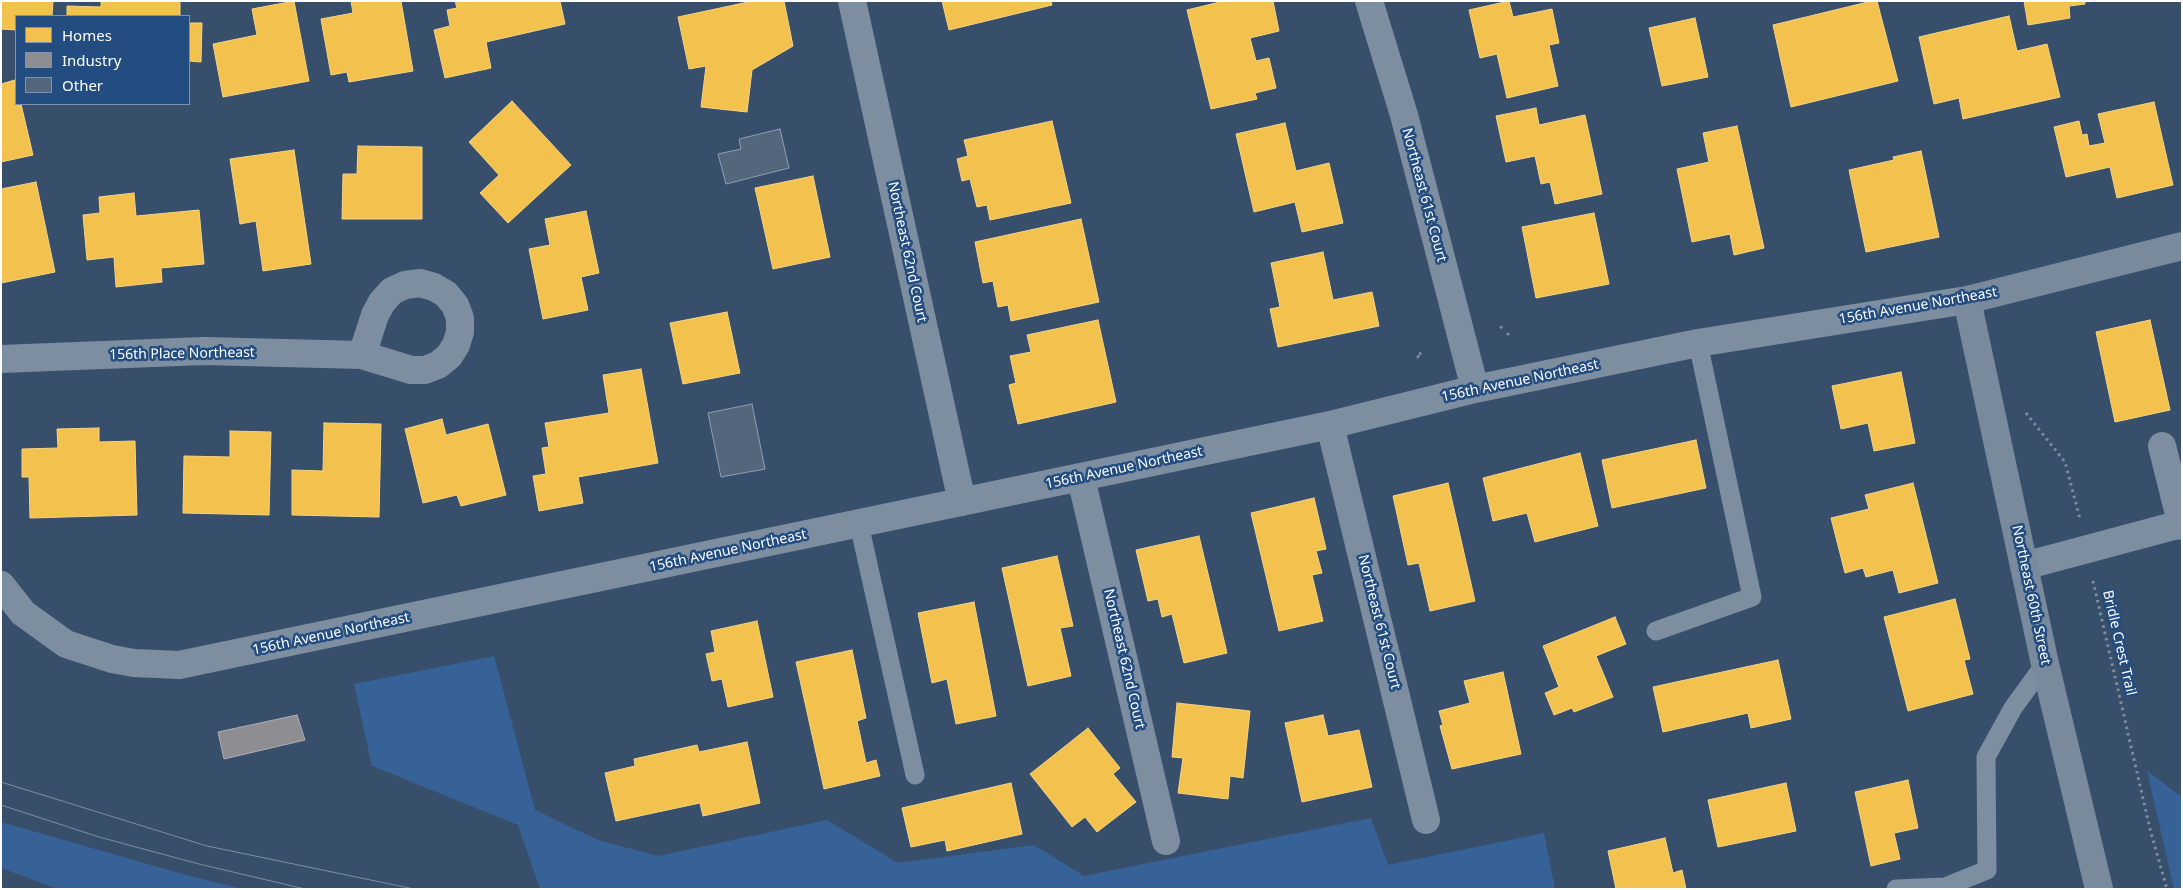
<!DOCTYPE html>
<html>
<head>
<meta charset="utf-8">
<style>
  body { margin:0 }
  #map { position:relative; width:2183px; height:890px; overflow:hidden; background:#384f6b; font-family:"Noto Sans",sans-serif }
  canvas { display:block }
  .frame { position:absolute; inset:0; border:2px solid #fff; pointer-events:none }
  .legend { position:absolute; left:15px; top:15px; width:175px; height:90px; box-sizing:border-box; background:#234c80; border:1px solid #7b94b3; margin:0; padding:6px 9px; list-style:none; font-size:15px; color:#fff }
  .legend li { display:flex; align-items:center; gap:10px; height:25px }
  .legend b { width:25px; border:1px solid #7b94b3 }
</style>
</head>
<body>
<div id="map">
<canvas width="2183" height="890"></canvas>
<div class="frame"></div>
<ul class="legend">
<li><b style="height:14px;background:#f2c14e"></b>Homes</li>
<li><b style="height:14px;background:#8d8d92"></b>Industry</li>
<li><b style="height:14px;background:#54667c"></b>Other</li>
</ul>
</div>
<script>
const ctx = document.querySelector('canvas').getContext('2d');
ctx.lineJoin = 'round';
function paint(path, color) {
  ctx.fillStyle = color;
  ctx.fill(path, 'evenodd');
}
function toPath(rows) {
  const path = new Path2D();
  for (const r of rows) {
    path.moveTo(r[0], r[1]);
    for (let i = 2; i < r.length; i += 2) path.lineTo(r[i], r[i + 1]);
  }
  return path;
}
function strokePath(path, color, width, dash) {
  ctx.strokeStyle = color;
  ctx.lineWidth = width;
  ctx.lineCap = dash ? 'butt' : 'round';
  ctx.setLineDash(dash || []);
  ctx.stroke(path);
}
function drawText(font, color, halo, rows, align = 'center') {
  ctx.font = font + ' "Noto Sans",sans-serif';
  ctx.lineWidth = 5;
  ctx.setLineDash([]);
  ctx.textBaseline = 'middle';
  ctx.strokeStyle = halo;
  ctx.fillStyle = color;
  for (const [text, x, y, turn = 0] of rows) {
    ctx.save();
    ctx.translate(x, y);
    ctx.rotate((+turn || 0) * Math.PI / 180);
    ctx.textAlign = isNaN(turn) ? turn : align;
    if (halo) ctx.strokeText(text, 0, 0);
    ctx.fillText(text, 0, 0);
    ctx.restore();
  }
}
const green = toPath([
  [494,656,535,810,598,840,658,856,827,820,898,863,1034,845,1084,876,1371,818,1388,865,1544,833,1555,889,540,889,518,825,372,766,354,684],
  [2147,771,2182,797,2182,889,2174,889],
  [1,822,186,875,243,889,58,889,1,868]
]);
const homes = toPath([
  [1,1,53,1,52,16,16,16,16,30,1,29,1,1],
  [101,1,180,1,180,16,67,16,67,6,101,7,101,1],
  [294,1,309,81,223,97,213,44,257,35,252,9,294,1],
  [351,1,401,1,413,71,349,82,347,72,331,75,321,19,353,13,351,1],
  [455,1,560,1,565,24,486,42,491,68,445,78,434,30,450,26,447,10,457,8,455,1],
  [753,1,784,1,793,46,752,70,747,112,701,107,706,66,689,69,678,17,753,1],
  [942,1,1051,1,1052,5,949,30,942,1],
  [1224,1,1273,1,1279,31,1250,38,1256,61,1269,58,1276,88,1255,93,1257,99,1211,109,1187,10,1224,1],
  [1509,1,1513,17,1552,9,1559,43,1549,45,1558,86,1507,98,1497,54,1480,58,1469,10,1509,1],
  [1872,1,1877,1,1898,81,1791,107,1773,25,1872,1],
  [2024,1,2085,1,2085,4,2069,6,2070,18,2028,25,2024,1],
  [2009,16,2017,51,2047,44,2060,97,1963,119,1959,98,1934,104,1919,37,2009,16],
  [1695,18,1708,77,1662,86,1649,28,1695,18],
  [189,23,202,23,201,62,189,61,189,23],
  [15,80,16,104,21,104,33,155,1,162,1,84,15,80],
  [512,101,571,165,508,223,480,193,499,175,469,142,512,101],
  [2154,102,2173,185,2117,198,2110,167,2066,177,2054,127,2079,121,2082,135,2087,134,2089,146,2105,143,2098,114,2154,102],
  [1536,108,1539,125,1585,115,1602,194,1555,204,1550,182,1541,184,1535,156,1506,162,1496,116,1536,108],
  [1052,121,1071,203,990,220,987,205,977,207,970,179,962,181,957,159,968,156,964,140,1052,121],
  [1285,123,1296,171,1329,163,1343,223,1302,232,1295,202,1254,212,1236,134,1285,123],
  [1737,126,1764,248,1734,255,1730,234,1692,242,1677,169,1709,162,1703,133,1737,126],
  [358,146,422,147,422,219,342,219,343,174,357,174,358,146],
  [294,150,311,264,263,271,256,221,240,224,230,159,294,150],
  [1921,151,1939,237,1866,252,1849,170,1894,160,1893,157,1921,151],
  [813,176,830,257,773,269,755,188,813,176],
  [36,182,55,272,1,283,1,189,36,182],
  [134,193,136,216,199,210,204,264,161,268,162,282,116,287,114,257,87,260,83,215,100,213,99,197,134,193],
  [586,211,599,273,581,277,588,310,543,319,529,249,550,245,545,219,586,211],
  [1594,213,1609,284,1536,298,1522,227,1594,213],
  [1081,219,1099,302,1011,321,1008,305,998,307,993,281,983,283,975,242,1081,219],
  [1323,252,1333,300,1372,292,1379,326,1278,347,1270,309,1280,307,1271,263,1323,252],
  [727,312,740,373,683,384,670,323,727,312],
  [1098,320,1116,402,1018,424,1009,385,1016,383,1010,356,1031,352,1027,335,1098,320],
  [2150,320,2170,410,2115,422,2096,332,2150,320],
  [641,369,658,463,578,477,583,503,539,511,533,476,546,474,542,448,549,447,545,423,609,413,603,375,641,369],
  [1901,372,1915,443,1874,451,1868,423,1841,429,1832,386,1901,372],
  [442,419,446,435,488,424,506,495,461,506,457,495,423,503,405,429,442,419],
  [324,423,381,424,379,517,292,515,292,470,323,471,324,423],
  [99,428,99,442,135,441,137,515,30,518,29,477,22,477,22,449,58,448,57,429,99,428],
  [230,431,271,432,269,515,183,513,184,456,230,457,230,431],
  [1696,440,1706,488,1612,508,1602,460,1696,440],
  [1580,453,1598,526,1535,542,1527,513,1493,521,1483,478,1580,453],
  [1448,483,1475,601,1430,611,1419,563,1408,565,1393,496,1448,483],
  [1913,483,1938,583,1899,593,1893,570,1866,577,1863,568,1845,573,1831,518,1869,509,1865,495,1913,483],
  [1314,498,1326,549,1316,551,1322,573,1312,575,1323,621,1279,631,1251,513,1314,498],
  [1199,536,1227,653,1184,663,1172,614,1162,617,1158,599,1148,601,1136,550,1199,536],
  [1057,556,1073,626,1060,628,1071,676,1028,686,1002,568,1057,556],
  [1955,599,1970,659,1964,660,1973,694,1908,711,1884,617,1955,599],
  [974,602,996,716,956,724,947,679,932,683,918,613,974,602],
  [1615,617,1626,644,1596,656,1613,697,1574,712,1572,708,1554,715,1545,693,1559,687,1543,646,1615,617],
  [757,621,773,697,728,707,722,679,712,681,706,654,715,652,711,631,757,621],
  [852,650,866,718,857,721,866,763,876,760,880,776,824,789,796,662,852,650],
  [1778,660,1791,719,1751,728,1748,713,1663,732,1653,687,1778,660],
  [1503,672,1521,754,1452,769,1440,726,1443,725,1439,711,1470,703,1464,681,1503,672],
  [1177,703,1250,711,1243,778,1230,776,1228,799,1178,793,1183,758,1172,757,1177,703],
  [1323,715,1328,736,1359,730,1372,787,1302,802,1285,723,1323,715],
  [1088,728,1120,768,1113,774,1136,802,1097,832,1085,817,1072,827,1030,774,1088,728],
  [747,742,760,803,703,816,700,803,616,821,605,773,635,766,634,759,697,745,699,752,747,742],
  [1908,780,1918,828,1894,833,1900,859,1871,866,1855,792,1908,780],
  [1011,783,1022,834,947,851,945,840,911,847,902,808,1011,783],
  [1786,783,1796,831,1718,847,1708,800,1786,783],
  [1665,838,1673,873,1682,870,1686,889,1616,889,1608,851,1665,838]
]);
const industry = toPath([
  [297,715,305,740,224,759,218,732,297,715]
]);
const building = toPath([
  [780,129,789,168,726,184,718,154,741,149,739,139,780,129],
  [752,404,765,469,721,477,708,413,752,404]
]);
const path = toPath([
  [1501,326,1502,331],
  [1507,335,1509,333],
  [1419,354,1425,352],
  [1417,356,1420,358],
  [2026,413,2065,462,2080,519],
  [2093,581,2150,829,2167,889]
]);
const lane = toPath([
  [859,524,915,775],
  [1656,631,1752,597,1698,343],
  [1896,889,1945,887,1987,870,1986,757,2013,708,2045,664]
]);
const street = toPath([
  [852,1,962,502],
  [1369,1,1404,115,1475,389],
  [1,359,204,351,362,355,411,370,425,370,438,365,449,356,456,345,460,332,460,318,455,305,446,294,434,287,420,283,405,285,392,291,382,302,375,315,362,355],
  [1330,425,1426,820],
  [2162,446,2182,526],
  [1081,478,1166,841],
  [2024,566,2181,524],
  [1,585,23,613,66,644,112,659,134,663,179,665,1330,425,1475,389,1698,343,1967,300]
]);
const secondary = toPath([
  [2099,889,2045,664,1967,300,2182,246]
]);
const tram = toPath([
  [1,782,207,846,414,889],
  [1,805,99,837,199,864,305,889]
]);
const streetNames = [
  ["Northeast 61st Court",1424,195,75],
  ["Northeast 62nd Court",907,252,78],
  ["156th Avenue Northeast",1918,306,-10],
  ["156th Place Northeast",182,354,-1],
  ["156th Avenue Northeast",1520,381,-12],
  ["156th Avenue Northeast",1124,468,-12],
  ["156th Avenue Northeast",728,551,-12],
  ["Northeast 60th Street",2031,595,78],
  ["Northeast 61st Court",1379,622,76],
  ["156th Avenue Northeast",331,634,-12],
  ["Bridle Crest Trail",2119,643,77],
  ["Northeast 62nd Court",1124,659,77]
];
paint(green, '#376297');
paint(homes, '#f2c14e');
strokePath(homes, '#f6d483', 1);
paint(industry, '#8d8d92');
strokePath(industry, '#afafb3', 1);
paint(building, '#54667c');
strokePath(building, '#919fb0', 1);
strokePath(path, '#7e8ea1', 3, [2.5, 4]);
strokePath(lane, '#7e8ea1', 19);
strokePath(street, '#7e8ea1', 28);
strokePath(secondary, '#798a9d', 28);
strokePath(tram, '#7f8fa1', 1);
drawText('14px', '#fff', '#234c80', streetNames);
</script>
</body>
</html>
